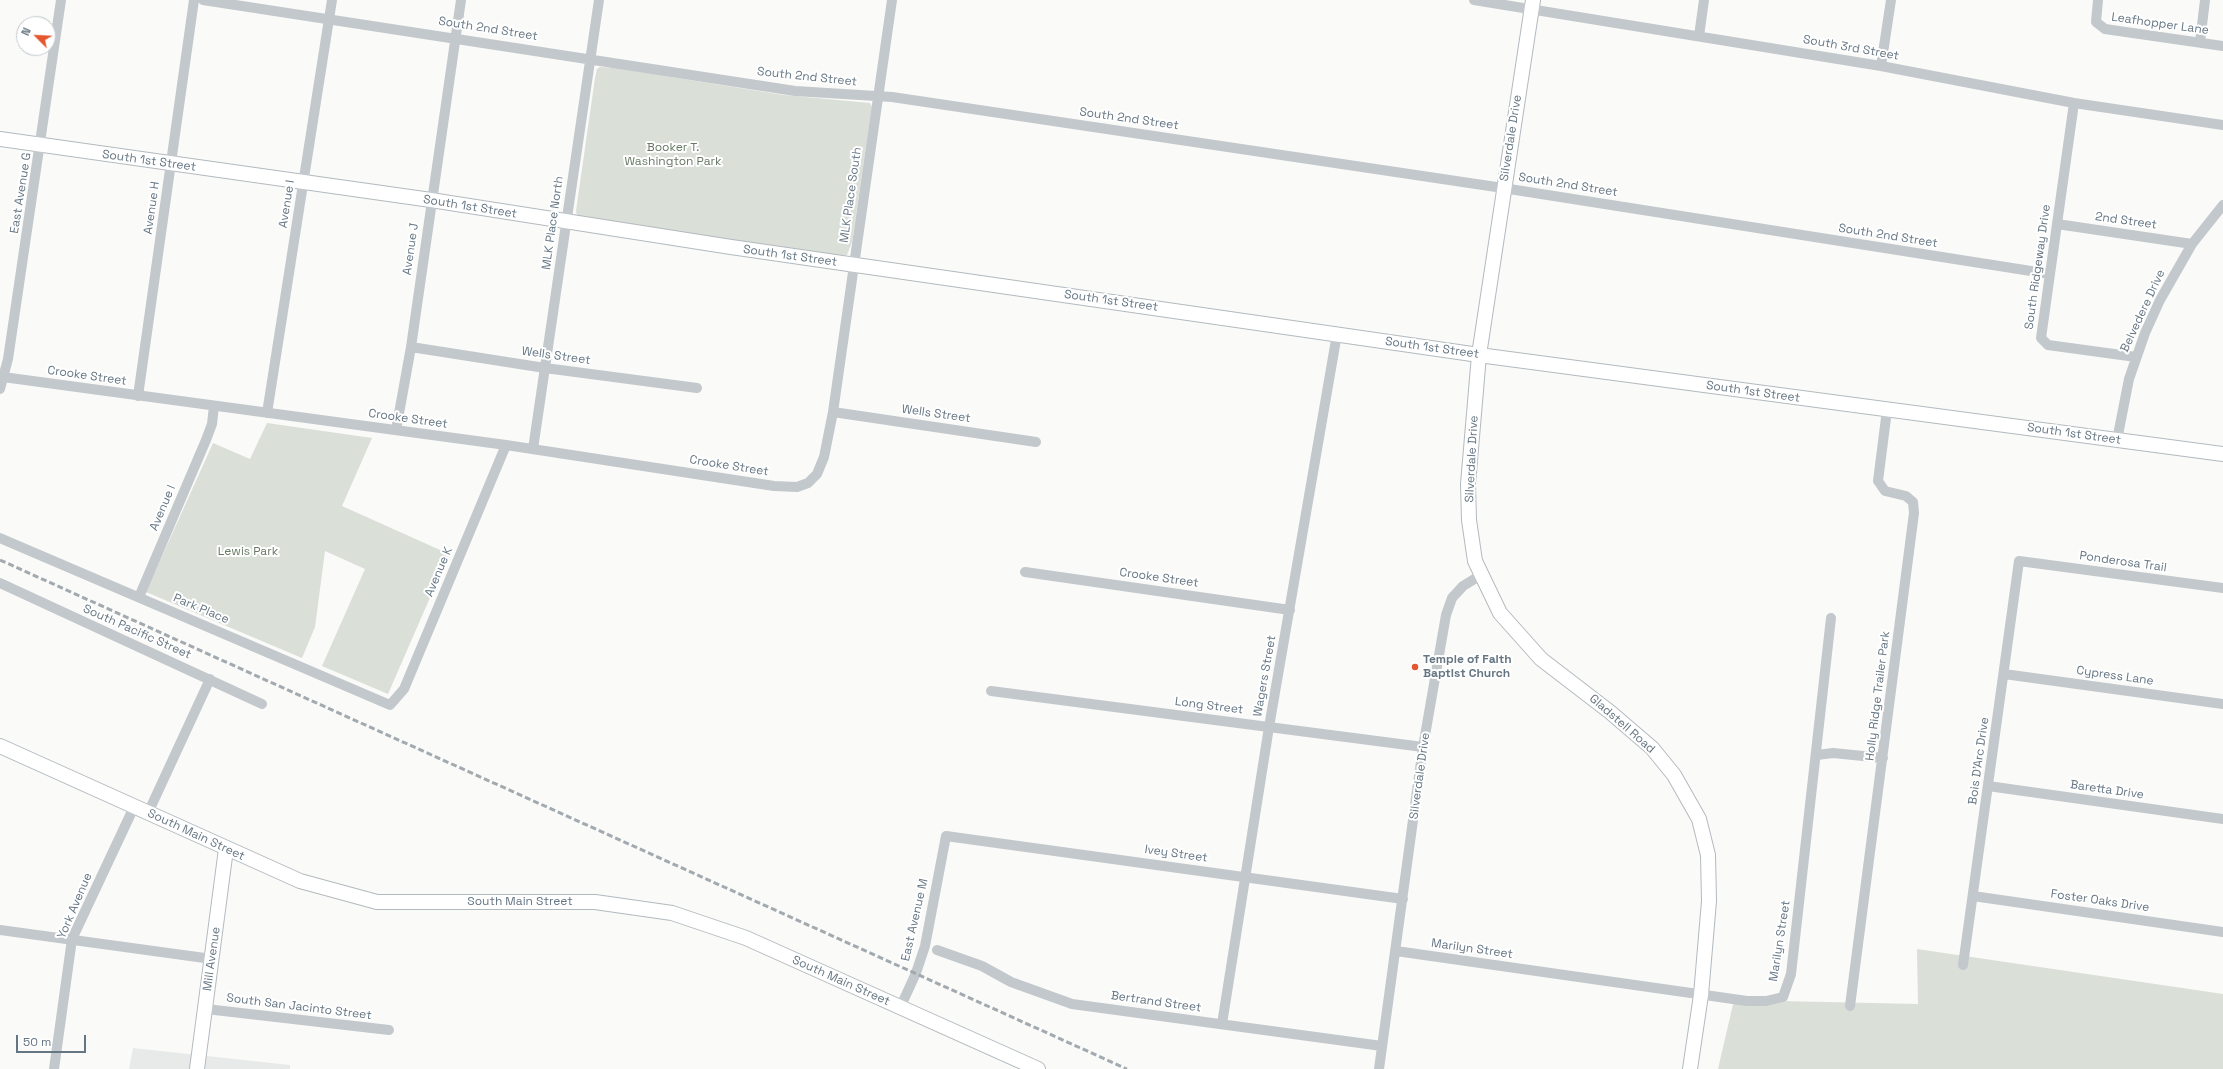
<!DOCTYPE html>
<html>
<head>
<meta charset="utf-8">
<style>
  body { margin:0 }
  #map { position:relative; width:2223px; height:1069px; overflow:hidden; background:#fafaf8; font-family:"Space Grotesk",sans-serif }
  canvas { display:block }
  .north { position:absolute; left:16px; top:16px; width:40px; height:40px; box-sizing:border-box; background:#fff; border:1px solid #c1c8cd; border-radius:50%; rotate:294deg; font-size:11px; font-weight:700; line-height:16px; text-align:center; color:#657683 }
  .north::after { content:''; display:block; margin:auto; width:14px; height:18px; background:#e4572e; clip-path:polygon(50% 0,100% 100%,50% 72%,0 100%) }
  .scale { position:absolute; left:16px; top:1035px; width:70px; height:18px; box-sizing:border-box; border:2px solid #657683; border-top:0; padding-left:5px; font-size:12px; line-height:14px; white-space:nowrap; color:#657683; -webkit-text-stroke:3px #fff; paint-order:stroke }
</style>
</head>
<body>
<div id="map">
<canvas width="2223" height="1069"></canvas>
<div class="north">N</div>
<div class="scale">50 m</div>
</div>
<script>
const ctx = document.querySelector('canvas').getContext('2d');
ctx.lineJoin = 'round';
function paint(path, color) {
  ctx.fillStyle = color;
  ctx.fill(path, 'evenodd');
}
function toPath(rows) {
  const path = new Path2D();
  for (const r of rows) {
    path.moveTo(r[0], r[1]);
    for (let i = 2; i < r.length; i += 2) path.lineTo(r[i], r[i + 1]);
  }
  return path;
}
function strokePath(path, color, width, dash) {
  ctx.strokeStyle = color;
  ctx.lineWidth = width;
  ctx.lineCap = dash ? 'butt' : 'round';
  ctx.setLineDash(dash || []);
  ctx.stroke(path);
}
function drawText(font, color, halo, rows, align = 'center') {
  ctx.font = font + ' "Space Grotesk",sans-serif';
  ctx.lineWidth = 4;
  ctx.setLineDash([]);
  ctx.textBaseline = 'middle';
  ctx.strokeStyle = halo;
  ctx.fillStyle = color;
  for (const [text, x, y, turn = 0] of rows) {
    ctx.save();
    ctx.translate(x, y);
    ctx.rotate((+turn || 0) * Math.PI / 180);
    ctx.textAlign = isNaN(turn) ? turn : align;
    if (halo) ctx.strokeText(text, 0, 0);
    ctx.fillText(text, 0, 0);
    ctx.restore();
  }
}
const built = toPath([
  [133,1048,290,1065,290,1069,129,1069]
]);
const green = toPath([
  [600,67,614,68,784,95,870,103,872,107,870,119,852,242,847,255,838,256,577,216,576,211,595,78,597,69],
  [267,423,372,438,342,506,449,554,388,694,322,666,365,569,325,551,315,627,302,658,146,592,213,443,250,459],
  [1917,949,2223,994,2223,1069,1718,1069,1734,1000,1918,1004]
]);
const street = toPath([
  [203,0,795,91,892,97,1503,188,2050,274],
  [1474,0,1881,66,2074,103,2223,125],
  [2098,0,2096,22,2105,29,2223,46],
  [1699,36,1704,0],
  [2200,42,2205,0],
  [1881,66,1891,0],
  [2074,103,2041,338,2048,345,2136,357],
  [2057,224,2192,244],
  [411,347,545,368,697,388],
  [3,377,506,445,774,486,797,487,808,483,817,474,824,457,833,412,892,0],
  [0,389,8,359,61,0],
  [138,396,194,0],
  [833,412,1036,442],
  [267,413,332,0],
  [396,430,411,347,461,0],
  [2117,440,2129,379,2145,333,2160,300,2192,244,2223,205],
  [533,449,599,0],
  [0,538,390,705,404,689,506,445],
  [1025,572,1290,610],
  [0,583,262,704],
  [139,597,206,440,212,424,214,406],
  [2004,674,2223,704],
  [991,691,1423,747],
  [1817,755,1833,753,1883,758],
  [1988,786,2223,819],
  [148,813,210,679],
  [1973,896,2223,932],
  [0,930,212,959],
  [937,950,982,966,1011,982,1072,1004,1382,1046],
  [1396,951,1747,1001,1766,1001,1783,997,1791,974,1831,618],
  [1963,965,2019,561,2223,588],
  [1850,1006,1914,513,1913,502,1906,496,1885,491,1878,481,1887,410],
  [900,1008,916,973,925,946,946,836,1403,899],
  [206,1009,389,1030],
  [1222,1024,1269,727,1337,334],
  [54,1069,72,939,134,807],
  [1379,1069,1423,747,1446,615,1452,598,1463,586,1481,575]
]);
const secondary = toPath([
  [1533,0,1479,355,1468,484,1469,520,1475,561,1500,613,1541,659,1610,712,1652,748,1674,775,1699,819,1708,855,1709,901,1701,995,1690,1069],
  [0,139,431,200,731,247,1479,355,2223,454],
  [0,746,300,881,377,902,595,902,672,913,746,938,1038,1069],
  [197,1069,226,849]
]);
const rail = toPath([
  [0,560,1127,1069]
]);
const markers = [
  [1415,667,4,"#e4572e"]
];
const streetNames = [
  ["Leafhopper Lane",2160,24,8],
  ["South 2nd Street",488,29,9],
  ["South 3rd Street",1851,48,10],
  ["South 2nd Street",807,77,6],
  ["South 2nd Street",1129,119,8],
  ["Silverdale Drive",1511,138,-81],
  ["South 1st Street",149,161,8],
  ["South 2nd Street",1568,185,9],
  ["East Avenue G",21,193,-81],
  ["MLK Place South",851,195,-82],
  ["Avenue I",287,204,-81],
  ["South 1st Street",470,207,9],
  ["Avenue H",152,208,-82],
  ["2nd Street",2126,221,8],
  ["MLK Place North",553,223,-82],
  ["South 2nd Street",1888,236,9],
  ["Avenue J",411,249,-82],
  ["South 1st Street",790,256,8],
  ["South Ridgeway Drive",2038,267,-82],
  ["South 1st Street",1111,301,8],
  ["Belvedere Drive",2143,311,-65],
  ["South 1st Street",1432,348,8],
  ["Wells Street",556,356,8],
  ["Crooke Street",87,376,8],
  ["South 1st Street",1753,392,8],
  ["Wells Street",936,414,8],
  ["Crooke Street",408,419,8],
  ["South 1st Street",2074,434,8],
  ["Silverdale Drive",1472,459,-87],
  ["Crooke Street",729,466,9],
  ["Avenue I",163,508,-67],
  ["Ponderosa Trail",2123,562,8],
  ["Avenue K",439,572,-67],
  ["Crooke Street",1159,578,8],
  ["Park Place",201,609,23],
  ["South Pacific Street",137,632,24],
  ["Wagers Street",1265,676,-80],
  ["Cypress Lane",2115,676,8],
  ["Holly Ridge Trailer Park",1878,696,-83],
  ["Long Street",1209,706,7],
  ["Gladstell Road",1622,724,41],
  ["Bois D'Arc Drive",1979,761,-82],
  ["Silverdale Drive",1420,776,-82],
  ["Baretta Drive",2107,790,8],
  ["South Main Street",196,835,25],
  ["Ivey Street",1176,854,8],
  ["Foster Oaks Drive",2100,901,8],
  ["South Main Street",520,902],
  ["York Avenue",75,906,-67],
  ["East Avenue M",915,920,-77],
  ["Marilyn Street",1780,941,-81],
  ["Marilyn Street",1472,949,8],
  ["Mill Avenue",212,959,-82],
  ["South Main Street",841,981,24],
  ["Bertrand Street",1156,1002,8],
  ["South San Jacinto Street",299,1007,7]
];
const parkNames = [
  ["Booker T.",673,148],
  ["Washington Park",673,162],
  ["Lewis Park",248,552]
];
const poiNames = [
  ["Temple of Faith",1423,660],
  ["Baptist Church",1423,674]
];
paint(built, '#e8e9e9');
paint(green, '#dadfd7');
strokePath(secondary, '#b3babf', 16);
strokePath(street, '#c3c8cc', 10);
strokePath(secondary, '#fff', 14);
strokePath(rail, '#a2aab0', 3, [6, 3]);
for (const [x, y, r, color] of markers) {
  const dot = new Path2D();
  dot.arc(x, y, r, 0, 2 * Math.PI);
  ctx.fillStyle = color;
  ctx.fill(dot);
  strokePath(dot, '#fff', 1.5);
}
drawText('12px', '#657683', '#fff', streetNames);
drawText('12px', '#687a64', '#fff', parkNames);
drawText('bold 12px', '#657683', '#fff', poiNames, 'left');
</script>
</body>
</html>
